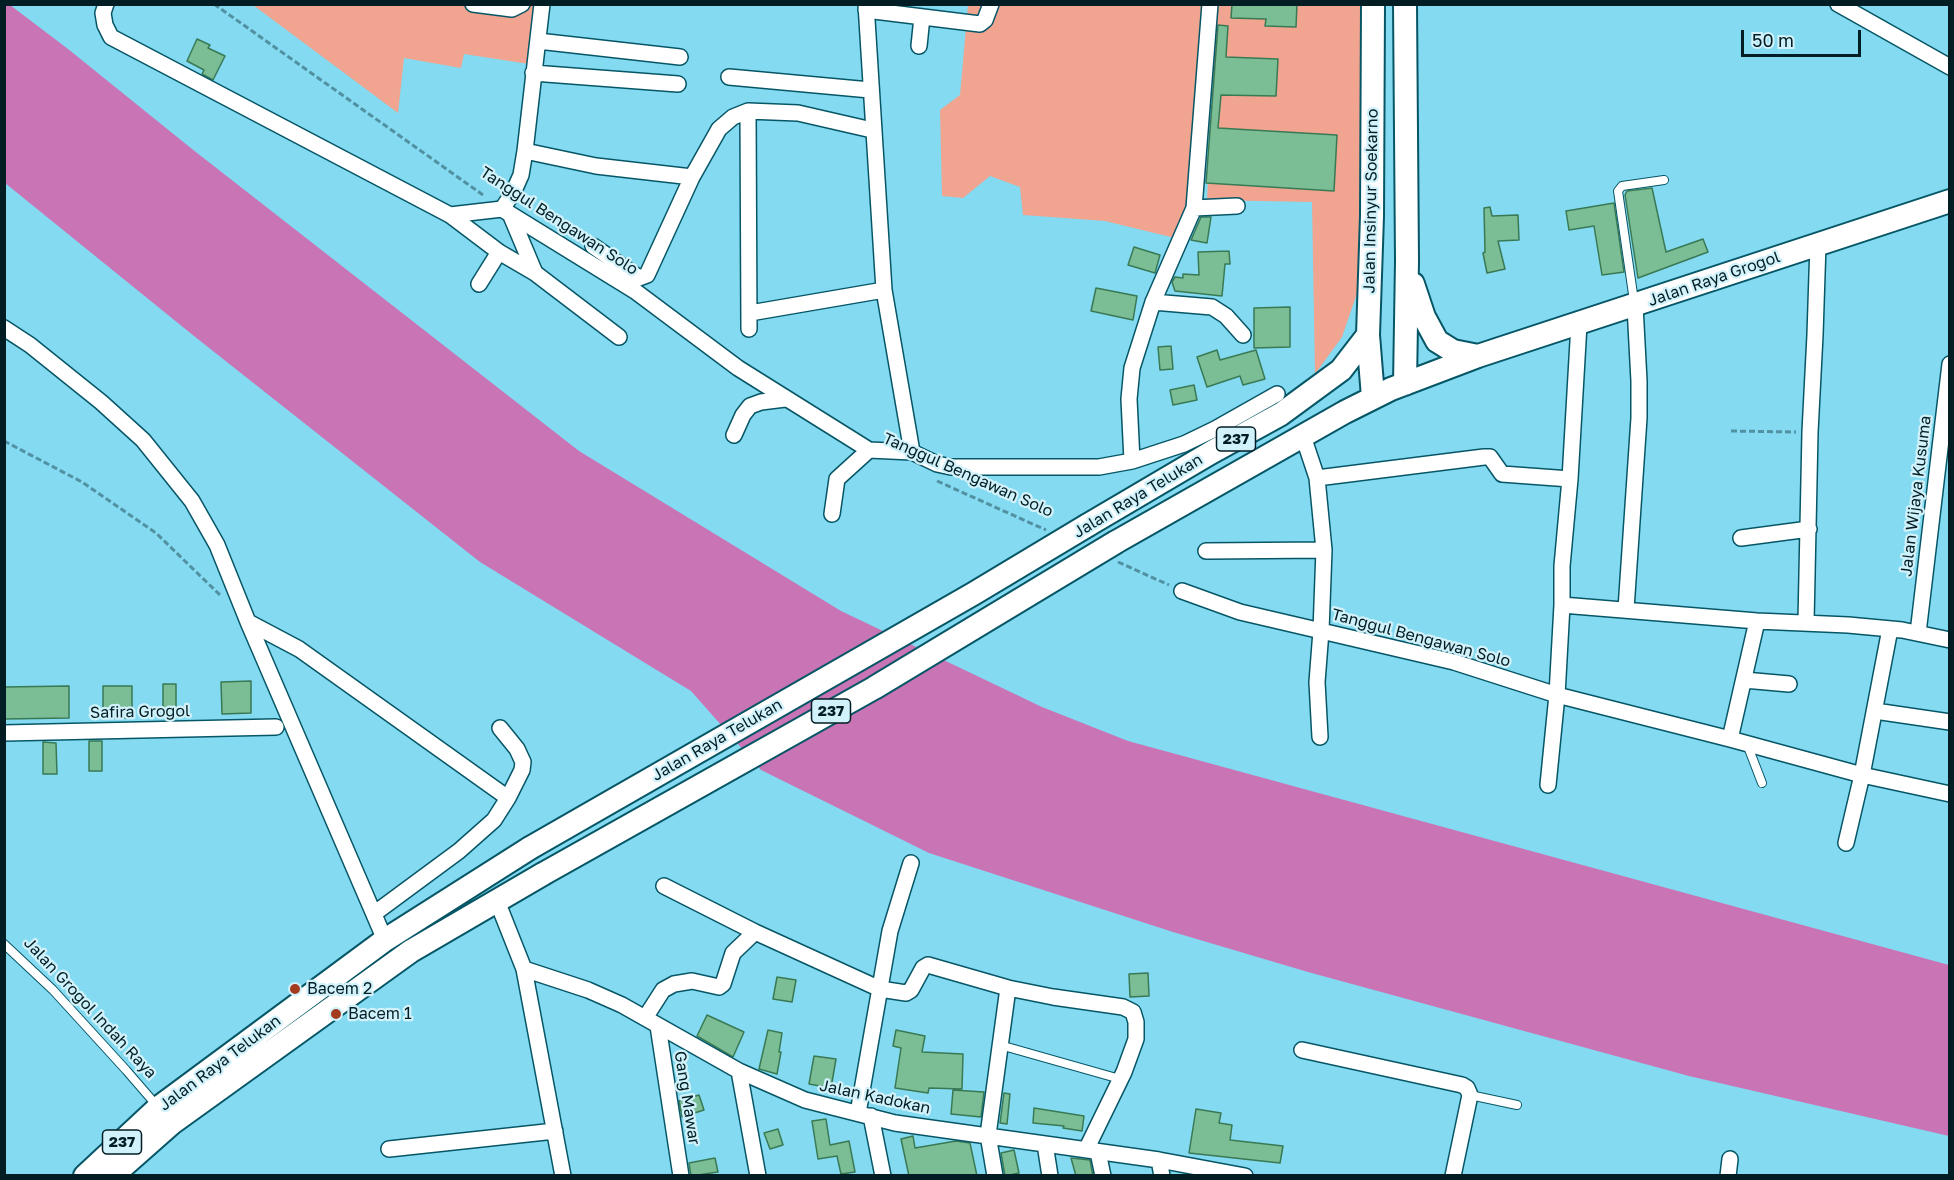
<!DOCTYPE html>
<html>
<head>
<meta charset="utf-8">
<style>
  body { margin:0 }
  #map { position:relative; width:1954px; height:1180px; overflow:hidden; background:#83daf1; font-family:"Golos Text",sans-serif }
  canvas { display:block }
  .frame { position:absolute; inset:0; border:6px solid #021e24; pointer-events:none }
  .scale { position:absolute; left:1741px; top:30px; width:120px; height:27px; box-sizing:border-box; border:3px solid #021e24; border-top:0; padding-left:8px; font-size:18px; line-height:21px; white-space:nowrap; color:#021e24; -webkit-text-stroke:4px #d2f2fb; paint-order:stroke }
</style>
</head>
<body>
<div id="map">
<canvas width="1954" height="1180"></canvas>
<div class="frame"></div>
<div class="scale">50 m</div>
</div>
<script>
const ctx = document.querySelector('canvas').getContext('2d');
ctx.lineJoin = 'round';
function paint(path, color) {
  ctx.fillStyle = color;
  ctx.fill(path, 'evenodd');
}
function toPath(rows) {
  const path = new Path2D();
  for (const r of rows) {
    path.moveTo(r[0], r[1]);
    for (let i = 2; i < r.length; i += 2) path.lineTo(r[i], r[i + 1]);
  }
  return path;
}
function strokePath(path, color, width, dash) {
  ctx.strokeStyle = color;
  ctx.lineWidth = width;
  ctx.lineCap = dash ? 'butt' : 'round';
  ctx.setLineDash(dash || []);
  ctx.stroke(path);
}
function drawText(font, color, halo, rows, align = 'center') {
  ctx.font = font + ' "Golos Text",sans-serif';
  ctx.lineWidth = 4.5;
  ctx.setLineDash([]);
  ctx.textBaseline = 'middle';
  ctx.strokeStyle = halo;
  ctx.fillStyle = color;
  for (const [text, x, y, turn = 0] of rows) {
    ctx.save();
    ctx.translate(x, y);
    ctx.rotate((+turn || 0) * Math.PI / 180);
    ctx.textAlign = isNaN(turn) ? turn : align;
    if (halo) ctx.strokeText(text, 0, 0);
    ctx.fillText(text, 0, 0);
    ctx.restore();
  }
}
const green = toPath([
  [253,5,535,5,529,64,464,54,461,68,404,58,398,113],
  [968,5,1205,5,1193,184,1175,238,1105,221,1023,215,1020,187,990,176,963,198,942,196,940,110,960,95],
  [1217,5,1360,5,1363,276,1342,337,1315,374,1312,202,1207,200]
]);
const water = toPath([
  [4,5,10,5,68,49,192,149,579,451,841,611,1042,707,1128,741,1949,965,1949,1136,1689,1076,1308,972,1173,932,929,853,761,770,691,691,480,562,194,336,5,183]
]);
const building = toPath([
  [1232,4,1297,4,1296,27,1265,26,1266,19,1231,18,1232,4],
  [1218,25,1228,26,1226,57,1278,59,1276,96,1221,95,1218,128,1337,135,1334,191,1206,183,1218,25],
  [197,39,210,45,208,48,225,56,213,80,202,74,204,70,187,61,197,39],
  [1652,188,1666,252,1703,239,1708,252,1638,278,1625,195,1627,191,1652,188],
  [1614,203,1624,272,1602,275,1594,226,1569,230,1566,211,1614,203],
  [1490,207,1492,216,1518,215,1519,240,1498,241,1505,269,1487,273,1483,253,1485,252,1484,208,1490,207],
  [1201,217,1211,217,1207,243,1191,240,1201,217],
  [1134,247,1160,255,1155,273,1128,265,1134,247],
  [1229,251,1230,264,1225,264,1222,296,1175,291,1172,282,1175,277,1183,278,1183,274,1199,275,1198,252,1229,251],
  [1096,288,1137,296,1133,320,1091,311,1096,288],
  [1290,307,1290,347,1254,348,1254,308,1290,307],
  [1171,346,1173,369,1160,370,1158,347,1171,346],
  [1217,350,1220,360,1256,350,1265,379,1243,385,1240,376,1207,387,1197,357,1217,350],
  [1194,385,1197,400,1173,405,1170,390,1194,385],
  [251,681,251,713,222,714,221,682,251,681],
  [163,684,176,684,176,716,163,716,163,684],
  [69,686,69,718,4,719,4,687,69,686],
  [103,686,132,686,132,718,103,718,103,686],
  [89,741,102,741,102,771,89,771,89,741],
  [43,742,56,743,57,774,43,774,43,742],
  [1148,973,1149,996,1130,997,1129,974,1148,973],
  [777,977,796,980,792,1002,773,999,777,977],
  [707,1015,744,1032,733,1057,697,1036,707,1015],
  [768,1030,782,1033,779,1052,781,1052,777,1074,759,1069,768,1030],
  [896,1030,925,1036,922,1052,963,1054,962,1089,929,1088,928,1093,895,1088,901,1048,893,1046,896,1030],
  [814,1056,836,1059,831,1088,809,1084,814,1056],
  [953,1090,984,1092,981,1117,951,1114,953,1090],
  [1004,1093,1010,1094,1007,1124,1000,1123,1004,1093],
  [699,1095,704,1110,682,1117,679,1101,699,1095],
  [1034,1108,1084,1116,1082,1131,1063,1128,1064,1126,1033,1123,1034,1108],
  [1196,1109,1221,1113,1219,1123,1232,1125,1230,1140,1283,1146,1280,1163,1189,1153,1196,1109],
  [826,1119,830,1145,849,1141,855,1172,841,1174,837,1156,818,1159,812,1121,826,1119],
  [778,1129,783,1145,770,1149,764,1133,778,1129],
  [913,1136,915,1148,956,1141,970,1143,977,1176,909,1176,901,1139,913,1136],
  [1014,1150,1019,1173,1005,1176,1001,1153,1014,1150],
  [715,1158,718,1172,691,1176,689,1163,715,1158],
  [1071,1158,1090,1160,1093,1176,1076,1176,1071,1158]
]);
const path = toPath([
  [214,4,483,195],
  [1731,431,1796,432],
  [4,441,82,482,156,533,221,596],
  [937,481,1046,530],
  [1118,562,1169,585]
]);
const service = toPath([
  [1634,301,1618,191,1622,186,1664,180],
  [1747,744,1762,783],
  [4,944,53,990,126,1070,158,1107],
  [1000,1045,1120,1079],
  [1470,1095,1517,1105]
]);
const minor = toPath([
  [106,4,103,13,105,25,111,37,450,215,502,209,513,193,521,175,525,151,542,4],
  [473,4,512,9,522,4],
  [866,4,884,290,912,452,937,464,951,467,1099,467,1132,461,1129,399,1132,368,1153,302,1194,208,1210,4],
  [1838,4,1950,67],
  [866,10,980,24,985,20,991,4],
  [538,41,680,57],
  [919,46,922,17],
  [533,73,678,84],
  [729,77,870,90],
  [748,111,749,329],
  [525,151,596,166,692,177],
  [1194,208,1237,206],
  [502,209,635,291,738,368,869,450],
  [450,215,499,252],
  [511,216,535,273,619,337],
  [593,246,639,278,647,275,692,177,719,129,733,117,748,111,798,113,872,130],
  [479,284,499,252,535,273],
  [1153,302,1212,307,1226,316,1243,335],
  [750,313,884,290],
  [4,328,30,345,101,402,143,440,192,501,217,545,248,622,385,940],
  [734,435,743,415,750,406,761,402,785,399],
  [1303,436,1317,478,1324,550,1321,631,1317,682,1320,737],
  [1132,461,1184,444,1215,429,1277,394],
  [1317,478,1484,457,1490,457,1502,474,1570,479],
  [832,514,837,479,869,450,912,452],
  [1741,538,1809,529],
  [1206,551,1324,550],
  [1182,591,1240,612,1454,662,1557,695,1730,739,1862,775,1950,794],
  [1562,605,1757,621,1848,625,1902,630,1950,640],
  [1626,609,1639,418,1639,381,1635,306],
  [248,622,299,649,508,798],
  [1806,622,1810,432,1815,335,1818,244],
  [1918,633,1950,364],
  [1744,680,1789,684],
  [1875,711,1950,722],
  [4,733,276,727],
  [1730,739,1757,621],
  [1548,785,1557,695,1562,605,1562,566,1570,479,1579,324],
  [1846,843,1862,775,1890,629],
  [664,886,755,932,880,989,906,993,911,990,923,968,928,965,1008,988],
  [497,901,524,969,563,1176],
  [375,913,459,851,494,820,508,798,522,770,523,762,517,749,500,728],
  [524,969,588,990,622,1005,739,1071,805,1100,895,1123,1159,1160,1245,1176],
  [645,1018,663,990,674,984,692,981,719,987,723,984,733,953,755,932],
  [658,1026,681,1176],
  [1302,1050,1462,1085,1467,1088,1470,1095,1453,1176],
  [739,1071,758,1176],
  [858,1113,890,931,911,863],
  [871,1116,883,1176],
  [1045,1144,1050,1176],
  [389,1149,555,1131],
  [1098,1152,1103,1176],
  [1159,1160,1162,1176],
  [995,1176,988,1135,1008,988,1053,997,1123,1007,1133,1012,1136,1022,1136,1039,1124,1072,1086,1150],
  [1728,1176,1730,1159]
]);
const primary = toPath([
  [1405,4,1407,261,1405,384],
  [1413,284,1424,317,1437,341,1453,351,1478,356],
  [1373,397,1368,335,1372,216,1373,4],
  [1088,525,1212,452,1281,414,1341,370,1368,335],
  [1116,542,1345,412,1391,389,1478,356,1950,201],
  [85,1176,158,1108,385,940,530,848],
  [112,1176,172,1123,411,951,543,874]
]);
const primaryBridge = toPath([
  [530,848,973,594,1088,525],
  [543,874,874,688,1116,542]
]);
const markers = [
  [295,989,6,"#a33b1e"],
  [336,1014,6,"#a33b1e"]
];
const shields = [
  [1236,439,39],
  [831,711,39],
  [122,1142,39]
];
const shieldNames = [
  ["237",1236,439],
  ["237",831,711],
  ["237",122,1142]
];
const streetNames = [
  ["Jalan Insinyur Soekarno",1371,201,-89],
  ["Tanggul Bengawan Solo",559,221,33],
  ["Jalan Raya Grogol",1714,279,-19],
  ["Tanggul Bengawan Solo",968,475,24],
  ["Jalan Raya Telukan",1138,496,-31],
  ["Jalan Wijaya Kusuma",1916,496,-83],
  ["Tanggul Bengawan Solo",1421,638,15],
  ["Safira Grogol",140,712,-1],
  ["Jalan Raya Telukan",717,740,-30],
  ["Jalan Grogol Indah Raya",90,1008,47],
  ["Jalan Raya Telukan",220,1063,-37],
  ["Jalan Kadokan",875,1097,12],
  ["Gang Mawar",687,1098,81]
];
const poiNames = [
  ["Bacem 2",307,989],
  ["Bacem 1",348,1014]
];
paint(green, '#f1a48f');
paint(water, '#c974b5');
paint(building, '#7bbd94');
strokePath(building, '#397a55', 1.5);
strokePath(service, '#075666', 10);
strokePath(minor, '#075666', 18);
strokePath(primary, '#075666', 26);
strokePath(path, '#5191a1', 3, [6, 3]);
strokePath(service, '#fff', 8);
strokePath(minor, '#fff', 15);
strokePath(primary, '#fff', 22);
strokePath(primaryBridge, '#075666', 26, []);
strokePath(primaryBridge, '#fff', 22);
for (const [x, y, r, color] of markers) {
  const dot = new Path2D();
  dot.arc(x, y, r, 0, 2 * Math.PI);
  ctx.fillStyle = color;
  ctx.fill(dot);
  strokePath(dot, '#d2f2fb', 2);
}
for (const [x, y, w] of shields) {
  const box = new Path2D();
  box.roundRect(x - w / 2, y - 12, w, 24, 4.5);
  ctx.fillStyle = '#d2f2fb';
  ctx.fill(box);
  strokePath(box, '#021e24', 1.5);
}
drawText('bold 15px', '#021e24', null, shieldNames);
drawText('16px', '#021e24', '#d2f2fb', streetNames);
drawText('16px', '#021e24', '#d2f2fb', poiNames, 'left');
</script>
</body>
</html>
